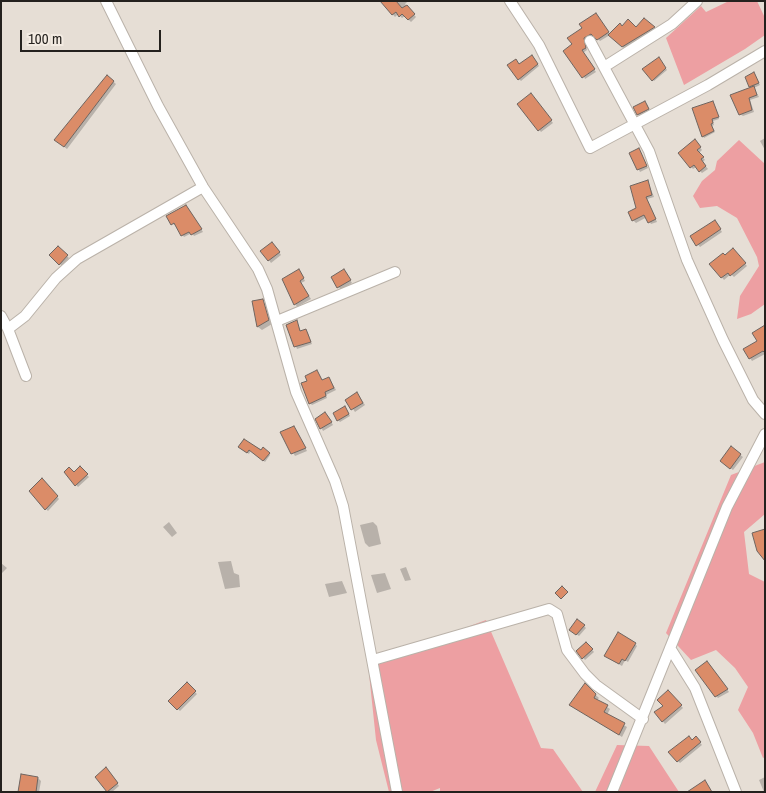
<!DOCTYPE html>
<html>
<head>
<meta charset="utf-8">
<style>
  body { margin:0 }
  #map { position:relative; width:766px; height:793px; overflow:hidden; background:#e6ded5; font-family:"Archivo Narrow",sans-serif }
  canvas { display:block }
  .frame { position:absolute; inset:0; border:2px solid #24211e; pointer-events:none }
  .scale { position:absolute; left:20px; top:30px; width:141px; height:22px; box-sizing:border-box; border:2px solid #24211e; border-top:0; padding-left:6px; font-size:15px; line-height:18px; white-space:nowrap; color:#24211e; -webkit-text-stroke:4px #f3ebe2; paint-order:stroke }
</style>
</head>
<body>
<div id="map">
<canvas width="766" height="793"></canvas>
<div class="frame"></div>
<div class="scale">100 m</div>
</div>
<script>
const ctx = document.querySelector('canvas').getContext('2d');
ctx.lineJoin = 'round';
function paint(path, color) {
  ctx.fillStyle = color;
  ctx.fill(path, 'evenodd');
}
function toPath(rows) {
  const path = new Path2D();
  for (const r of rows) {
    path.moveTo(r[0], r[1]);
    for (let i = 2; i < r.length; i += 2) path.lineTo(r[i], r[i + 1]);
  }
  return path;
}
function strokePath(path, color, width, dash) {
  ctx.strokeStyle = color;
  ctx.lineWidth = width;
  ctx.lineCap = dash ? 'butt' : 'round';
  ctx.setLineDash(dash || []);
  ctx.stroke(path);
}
const green = toPath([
  [729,1,757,1,765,18,765,35,745,49,684,85,666,38,701,6,706,12],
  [739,140,765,164,765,304,751,314,737,319,740,296,759,266,757,257,737,218,717,206,700,208,693,196,702,181,715,170,717,161],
  [765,462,765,514,744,532,749,574,765,582,765,757,763,758,753,733,738,710,748,687,735,668,716,650,691,660,666,633,731,475],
  [486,620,541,748,553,749,583,792,440,792,440,788,430,792,389,792,376,740,368,664],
  [617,745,649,746,679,792,595,792]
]);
const shadow = toPath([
  [387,1,408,1,405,4,416,17,411,22,405,16,402,18,398,14,395,17,384,4],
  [598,16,610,35,600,41,596,37,589,37,585,43,587,50,583,53,596,72,585,79,573,45,583,28],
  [644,19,656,30,625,49,610,35,622,28,636,28],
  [534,59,539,66,521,81,519,79,520,66],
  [660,60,667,70,654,81,644,69],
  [754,74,760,85,754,88,759,97,750,100,754,112,743,116,740,114,752,88,750,86],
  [108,77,116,84,67,149,58,142],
  [533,97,553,123,541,132,519,104],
  [713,102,719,119,713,121,714,125,712,126,715,132,704,138,703,136],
  [647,104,650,111,641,116,638,114],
  [765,138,765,150,760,141],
  [695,141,702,150,699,153,705,160,702,162,708,169,702,173,696,167,693,169,680,154],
  [639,150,648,168,640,172,631,153],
  [648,182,654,197,647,199,657,222,651,224,647,217,636,223,633,220],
  [188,208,203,232,194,236,192,233,184,237,176,225,172,224],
  [717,224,722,232,700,247,692,237],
  [275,246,281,255,271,263,269,260],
  [58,247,69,258,62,266,50,255],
  [733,250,747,266,734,277,731,274,724,280,711,264],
  [301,273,305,281,301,283,311,299,297,307,283,280],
  [346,273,352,283,341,290,332,277],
  [262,300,266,304,272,324,262,330,258,327,253,302],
  [297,322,301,332,306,330,308,333,312,344,297,349,288,325],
  [765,326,765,354,752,361,750,358],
  [317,371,323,381,329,378,336,390,326,395,327,398,312,405,310,403,308,381],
  [359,396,365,405,355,412,347,400],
  [347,410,350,416,340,422,338,420],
  [328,416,333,425,323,431,317,419],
  [296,430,307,451,295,456,282,433],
  [244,440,269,454,270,455,265,462,251,450,249,454,241,449],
  [731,448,743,457,733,470,724,463],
  [80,468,89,477,78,487,65,472,74,473],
  [42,480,59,499,48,511,39,502],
  [169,522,177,533,172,537,163,527],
  [373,522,377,526,381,544,369,547,365,543,360,525],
  [231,561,234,573,239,575,240,587,225,589,218,562],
  [1,563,7,568,1,574],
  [406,567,411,580,405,581,400,569],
  [385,573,391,589,377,593,371,575],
  [342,581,347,593,329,597,325,584],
  [584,626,586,628,579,636,573,632],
  [586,643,594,652,585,660,578,651],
  [635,644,637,646,628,662,625,660,622,666,608,658],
  [710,665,729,692,718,698,716,696],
  [187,684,197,694,180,711,170,701],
  [585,685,599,698,597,700,610,709,607,715,627,727,622,737,570,705],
  [668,692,683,708,665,724,656,713,664,706],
  [698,740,702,745,680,763,678,761,692,741],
  [109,771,119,786,112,792,108,792,96,777],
  [765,777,765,792,764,792,759,780],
  [38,778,41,781,39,792,19,792]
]);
const building = toPath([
  [380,1,396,1,402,8,407,5,415,14,408,20,402,14,399,17,396,12,392,15,380,1],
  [596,13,609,32,597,40,591,34,584,38,586,48,582,50,595,69,582,78,563,51,572,44,567,38,582,28,579,24,596,13],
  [644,18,655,27,622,47,608,35,620,23,622,26,628,19,636,27,644,18],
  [532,55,538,64,518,80,507,65,516,59,519,64,532,55],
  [659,57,666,68,652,81,642,69,659,57],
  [754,72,759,83,749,87,745,77,754,72],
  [107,75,114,81,64,147,54,140,107,75],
  [754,86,757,95,749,98,752,110,739,115,730,95,754,86],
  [531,93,552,120,538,131,517,104,531,93],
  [645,101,649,109,637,115,633,107,645,101],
  [713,101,719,117,712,119,713,123,711,124,714,131,702,137,692,108,713,101],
  [695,139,701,147,697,150,704,157,701,159,706,166,699,172,694,165,690,168,678,153,695,139],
  [639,148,647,166,637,170,629,153,639,148],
  [648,180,652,195,646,197,656,219,648,223,644,215,632,221,628,212,636,208,630,186,648,180],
  [186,205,202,229,191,235,189,232,181,236,174,223,171,225,166,216,186,205],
  [715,220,721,229,696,246,690,236,715,220],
  [272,242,280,252,268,261,260,251,272,242],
  [58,246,68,255,59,265,49,255,58,246],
  [733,248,746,263,730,276,728,273,721,278,709,264,723,253,725,255,733,248],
  [299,269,304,278,300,281,309,296,294,305,282,279,299,269],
  [344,269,351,280,337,288,331,277,344,269],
  [263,299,269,320,257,327,252,301,263,299],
  [297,320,300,331,306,329,311,342,294,347,286,325,297,320],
  [765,325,765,353,763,351,749,359,743,349,757,341,752,333,765,325],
  [317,370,322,380,329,377,334,388,325,392,326,396,309,404,301,383,307,381,305,376,317,370],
  [357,392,363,403,351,410,345,400,357,392],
  [345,406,349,414,337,421,333,413,345,406],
  [325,412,332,422,320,429,315,419,325,412],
  [294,426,306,448,291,454,280,432,294,426],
  [244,439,261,450,263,447,270,453,263,461,249,450,247,453,238,447,244,439],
  [731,446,741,454,730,469,720,461,731,446],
  [80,466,88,474,75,486,64,472,69,467,74,472,80,466],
  [42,478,58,496,45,510,29,491,42,478],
  [765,529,765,561,757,551,752,533,765,529],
  [562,586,568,592,561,599,555,593,562,586],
  [577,619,585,625,576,635,569,630,577,619],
  [618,632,636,643,625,661,622,659,619,664,604,656,618,632],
  [586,642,593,649,582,659,576,651,586,642],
  [707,661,728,689,715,697,695,670,707,661],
  [187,682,196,691,177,710,168,701,187,682],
  [585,683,596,694,594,698,608,705,604,712,625,723,619,735,569,705,585,683],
  [668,690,682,705,662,722,654,712,663,706,657,700,668,690],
  [689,736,692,740,696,736,701,742,677,762,668,752,689,736],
  [106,767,118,783,107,792,95,777,106,767],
  [21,774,38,777,36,792,18,792,21,774],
  [705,780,712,792,687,792,705,780]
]);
const street = toPath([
  [106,1,158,106,203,187,258,269,267,289,296,392,335,481,343,506,397,792],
  [510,1,539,45,590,148,708,85,765,51],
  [590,41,649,151,687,260,723,340,753,400,765,414],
  [604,67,672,24,697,1],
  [1,316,8,329,25,316,56,278,77,259,203,187],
  [277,321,395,272],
  [8,329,26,376],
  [670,648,695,688,736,792],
  [373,660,549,609,557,614,567,650,585,674,596,685,643,719],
  [612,792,727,507,765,434]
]);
paint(green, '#ed9fa2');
paint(shadow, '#0003');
paint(building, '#db8c68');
strokePath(building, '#6f6560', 1);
strokePath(street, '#bab2a9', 12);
strokePath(street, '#fff', 10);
</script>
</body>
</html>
